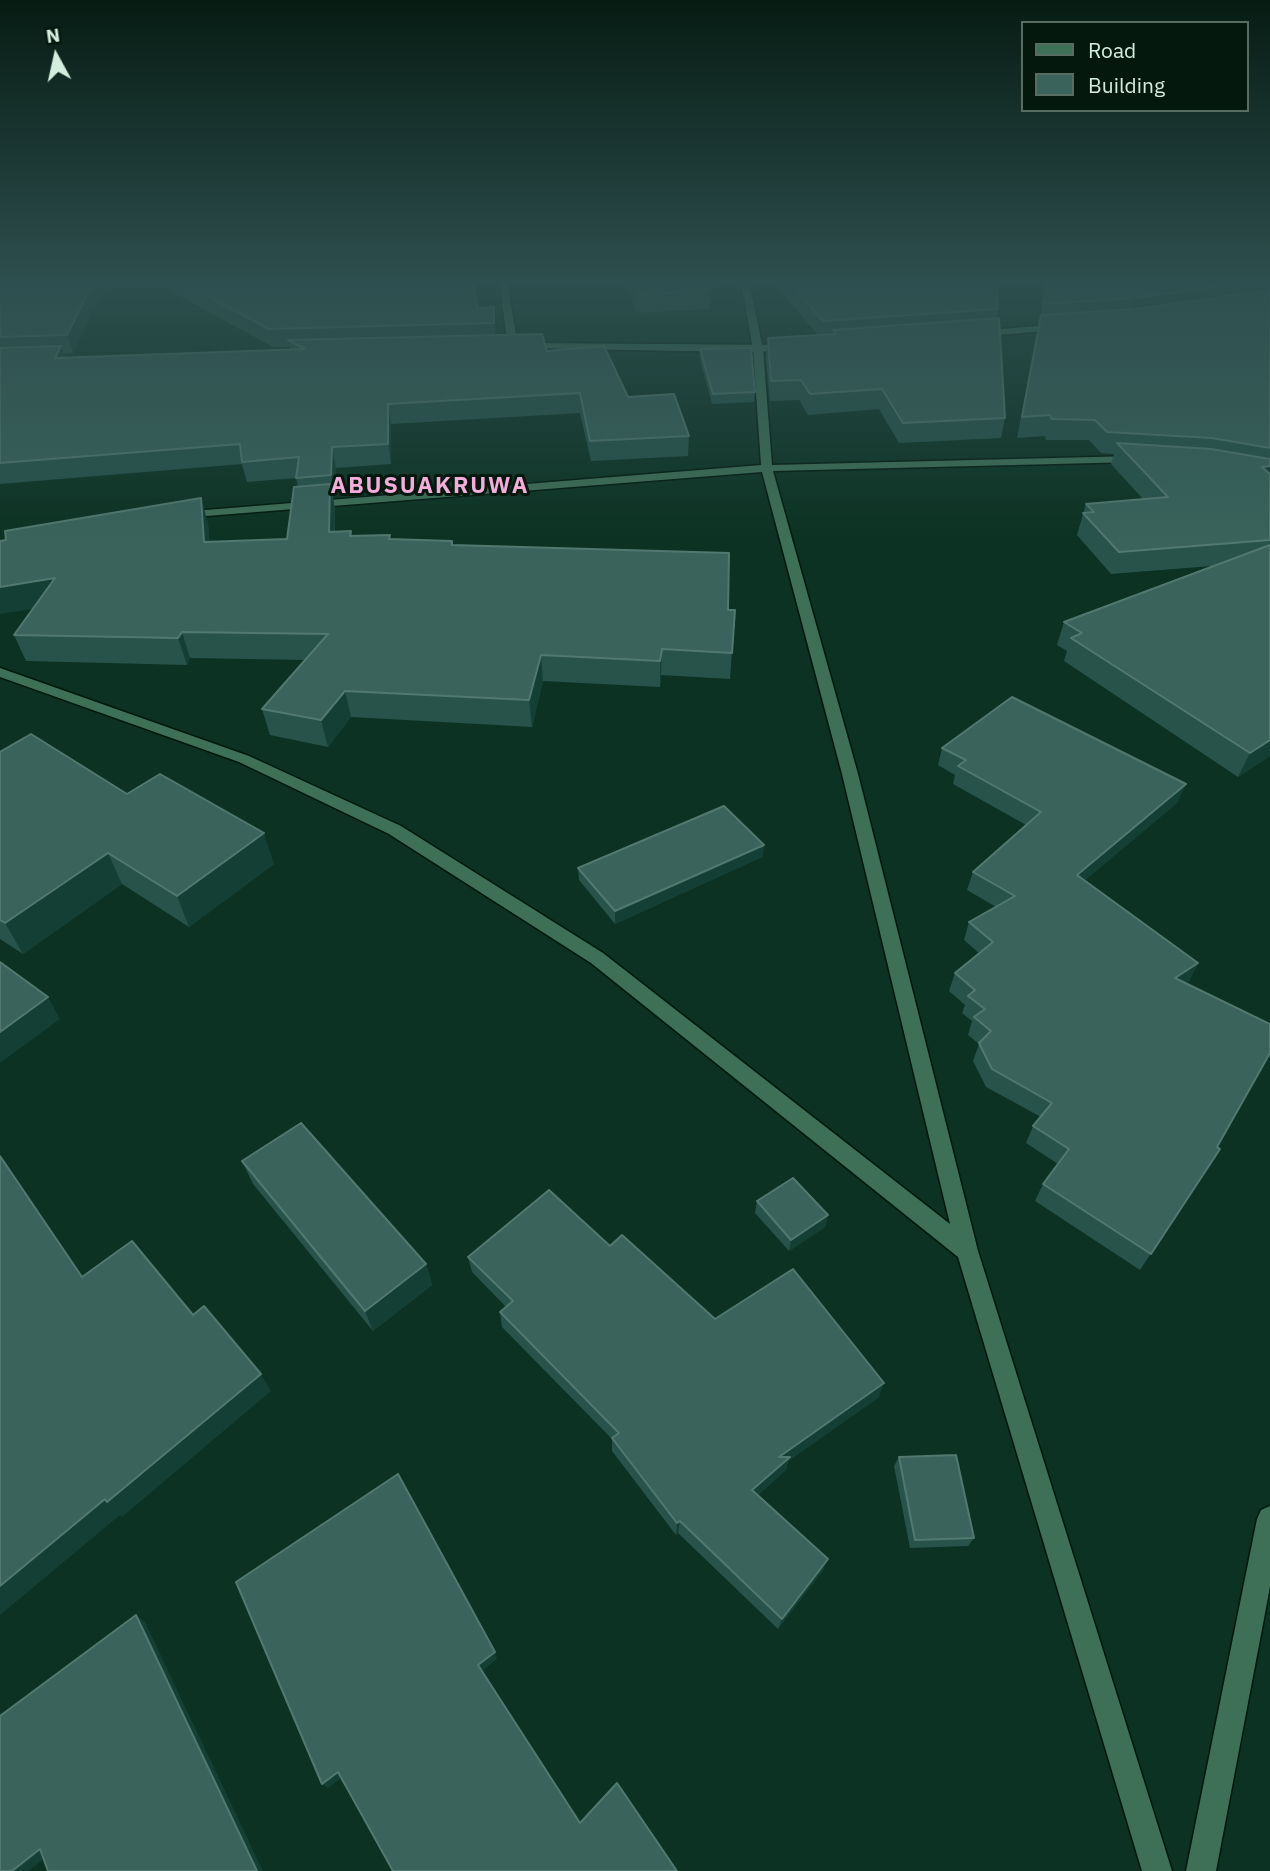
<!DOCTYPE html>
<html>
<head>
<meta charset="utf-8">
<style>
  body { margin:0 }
  #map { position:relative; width:1270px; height:1871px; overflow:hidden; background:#0b3222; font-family:"IBM Plex Sans",sans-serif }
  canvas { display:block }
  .legend { position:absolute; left:1021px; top:21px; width:228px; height:91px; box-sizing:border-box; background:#04180e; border:2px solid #576d61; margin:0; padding:9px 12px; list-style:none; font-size:21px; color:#d3edde }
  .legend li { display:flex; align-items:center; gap:14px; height:35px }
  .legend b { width:35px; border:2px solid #576d61 }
  .north { position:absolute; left:21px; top:21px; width:70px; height:70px; -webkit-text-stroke:5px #04180e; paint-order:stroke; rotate:352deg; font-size:19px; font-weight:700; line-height:28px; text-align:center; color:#d3edde }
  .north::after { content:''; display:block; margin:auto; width:24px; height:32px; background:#d3edde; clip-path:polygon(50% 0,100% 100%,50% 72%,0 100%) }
</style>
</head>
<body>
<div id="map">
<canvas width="1270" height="1871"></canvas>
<ul class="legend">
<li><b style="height:9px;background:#3e7057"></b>Road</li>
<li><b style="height:19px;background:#39635b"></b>Building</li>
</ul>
<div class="north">N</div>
</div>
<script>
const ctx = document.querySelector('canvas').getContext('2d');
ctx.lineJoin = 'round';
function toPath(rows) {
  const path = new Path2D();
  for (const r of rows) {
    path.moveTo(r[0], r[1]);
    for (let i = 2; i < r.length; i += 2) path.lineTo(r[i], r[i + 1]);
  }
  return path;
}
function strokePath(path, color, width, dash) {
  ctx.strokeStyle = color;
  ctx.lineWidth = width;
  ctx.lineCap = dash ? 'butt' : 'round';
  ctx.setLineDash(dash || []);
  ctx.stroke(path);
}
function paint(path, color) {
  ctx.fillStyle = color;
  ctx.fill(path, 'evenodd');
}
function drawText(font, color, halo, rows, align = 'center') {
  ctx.font = font + ' "IBM Plex Sans",sans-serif';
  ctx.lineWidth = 6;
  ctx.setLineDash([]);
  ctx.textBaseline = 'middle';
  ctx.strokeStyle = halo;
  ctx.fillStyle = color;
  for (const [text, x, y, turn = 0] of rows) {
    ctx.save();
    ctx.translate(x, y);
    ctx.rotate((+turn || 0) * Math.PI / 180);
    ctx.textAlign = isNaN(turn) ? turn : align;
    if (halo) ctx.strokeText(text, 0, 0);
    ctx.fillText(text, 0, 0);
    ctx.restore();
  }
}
const minor = toPath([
  [499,281,507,281,518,346,513,349,508,346,499,281],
  [741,281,749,281,763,349,772,465,1135,456,1140,459,1135,462,773,471,858,774,978,1251,1172,1871,1142,1871,958,1257,591,963,389,834,239,762,0,677,0,668,249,756,401,826,603,953,950,1224,842,774,762,472,181,518,175,515,181,512,761,465,753,349,741,281],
  [1270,1506,1270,1587,1216,1871,1186,1871,1257,1519,1261,1510,1270,1506]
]);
const tertiary = toPath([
  [1062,324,1066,327,1065,329,978,337,973,334,978,331,1062,324],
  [523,343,789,345,794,348,789,351,738,352,520,348,520,344,523,343]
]);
const wall = toPath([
  [0,281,473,281,478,308,496,325,495,335,547,351,628,397,689,436,688,456,591,461,580,413,391,424,391,464,336,468,336,496,333,496,335,509,335,531,351,531,352,536,390,535,390,539,452,545,728,610,735,610,730,679,661,675,660,687,543,681,532,727,351,717,328,747,270,735,262,709,305,660,190,658,187,665,26,661,14,635,208,523,209,542,287,539,298,487,296,478,247,482,242,464,0,484],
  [163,287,273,347,290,347,290,349,65,358,64,354,73,353,104,289],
  [625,281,714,281,709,309,637,313],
  [772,281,997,281,998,309,996,319,1005,418,1001,438,899,443,879,409,808,415,799,400,770,401,766,357,768,338,818,335],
  [1047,281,1270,281,1270,756,1238,777,1064,661,1067,651,1057,645,1064,622,1212,566,1111,574,1077,535,1086,504,1143,499,1111,464,1114,454,1101,453,1089,440,1046,440,1045,436,1017,438],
  [700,349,755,392,754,402,712,404,700,359],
  [942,748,1178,802,1085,880,1198,963,1189,981,1185,983,1217,1147,1220,1149,1140,1270,1035,1201,1043,1184,1058,1164,1026,1143,1033,1126,1041,1117,986,1087,973,1061,979,1044,968,1035,972,1021,962,1013,965,1005,949,991,955,973,979,953,964,940,969,922,996,907,967,890,973,872,1026,825,953,784,955,775,938,765],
  [0,752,127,794,274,864,189,927,122,884,23,954,0,939],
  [764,845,762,857,615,924,579,880,578,868],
  [242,1161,426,1264,432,1285,373,1331,253,1184],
  [757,1201,828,1215,825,1227,789,1251,755,1213],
  [610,1246,715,1319,879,1397,788,1461,786,1470,758,1495,823,1570,778,1629,678,1533,676,1535,612,1451,612,1439,502,1327,500,1312,506,1307,472,1272,468,1257],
  [899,1457,974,1538,968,1546,910,1548,894,1466]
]);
const shadedWall = toPath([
  [94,281,101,281,104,289,73,353,67,335],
  [712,281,714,281,709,309,710,291],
  [1258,281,1270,281,1270,296,1130,316,1135,298],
  [494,307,496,325,495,341,494,323],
  [61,346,67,365,55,358],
  [388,404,391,424,391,464,388,444],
  [332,447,336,468,336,496,331,475],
  [1270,466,1270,486,1262,467],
  [330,484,335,509,334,557,329,532],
  [201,498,208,523,211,567,204,542],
  [55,578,66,604,0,614,0,587],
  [182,632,190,658,187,665,178,638],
  [662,649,661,675,660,687,660,661],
  [541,655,543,681,532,727,529,700],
  [345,691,351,717,328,747,321,720],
  [1270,740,1270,756,1238,777,1250,753],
  [1186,784,1178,802,1070,893,1077,875],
  [264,833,274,864,189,927,177,896],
  [764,845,762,857,615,924,615,911],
  [108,853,122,884,23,954,5,923],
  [1198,963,1189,981,1166,996,1175,978],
  [48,997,60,1019,0,1063,0,1032],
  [0,1154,96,1296,82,1277],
  [828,1215,825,1227,789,1251,791,1240],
  [426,1264,432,1285,373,1331,365,1311],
  [261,1374,271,1391,122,1517,120,1515,0,1615,0,1586,105,1499],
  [884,1383,879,1397,788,1461,786,1470,750,1502,752,1490,779,1457],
  [680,1521,678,1533,676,1535,677,1523],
  [828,1559,823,1570,778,1629,782,1619],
  [136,1615,145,1622,263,1871,257,1871],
  [495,1652,497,1659,481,1672,478,1665],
  [338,1772,344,1776,328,1788,322,1784],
  [40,1849,52,1853,28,1871,12,1871]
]);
const building = toPath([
  [0,281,94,281,67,335,0,337,0,281],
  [179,281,473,281,478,308,494,307,494,323,269,329,179,281],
  [632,281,712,281,710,291,637,295,632,281],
  [788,281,997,281,998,309,823,321,788,281],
  [1048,281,1258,281,1135,298,1043,304,1048,281],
  [1270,290,1270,448,1212,438,1107,432,1095,420,1052,419,1050,415,1022,417,1041,315,1136,309,1270,290],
  [999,318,1005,418,903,423,882,389,810,394,801,380,771,381,768,338,836,334,833,330,999,318],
  [542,334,547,351,604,346,628,397,674,394,689,436,590,441,580,393,388,404,388,444,332,447,331,475,296,478,299,457,242,462,240,444,0,463,0,348,61,346,55,358,305,349,288,340,542,334],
  [751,348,755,392,713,394,700,349,751,348],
  [1117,443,1211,449,1270,459,1270,466,1262,467,1270,474,1270,540,1119,552,1083,513,1094,512,1086,504,1168,497,1117,443],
  [330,484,329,532,351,531,350,536,390,535,389,539,452,541,452,545,729,553,728,610,735,610,732,653,662,649,660,661,541,655,529,700,345,691,321,720,262,709,328,634,182,632,178,638,14,635,55,578,0,587,0,541,6,540,5,531,201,498,204,542,287,539,294,487,330,484],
  [1270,545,1270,740,1250,753,1071,638,1082,633,1064,622,1270,545],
  [1012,697,1186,784,1077,875,1198,963,1175,978,1270,1024,1270,1053,1217,1147,1220,1149,1151,1254,1043,1184,1069,1149,1033,1126,1052,1103,992,1069,979,1043,991,1031,974,1017,985,1009,968,996,975,990,955,973,993,942,969,922,1015,896,973,872,1041,812,958,766,966,760,942,748,1012,697],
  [31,734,127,794,160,774,264,833,177,896,108,853,5,923,0,920,0,752,31,734],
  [724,806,764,845,615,911,578,868,724,806],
  [0,962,48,997,0,1032,0,962],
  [301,1123,426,1264,365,1311,242,1161,301,1123],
  [0,1156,82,1277,132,1241,193,1315,204,1306,261,1374,107,1502,105,1499,0,1586,0,1156],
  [793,1178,828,1215,791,1240,757,1201,793,1178],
  [549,1190,610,1246,622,1235,715,1319,793,1269,884,1383,779,1457,790,1457,752,1490,828,1559,782,1619,680,1521,677,1523,612,1438,619,1433,500,1312,513,1301,468,1257,549,1190],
  [956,1455,974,1538,915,1540,899,1457,956,1455],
  [398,1474,495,1652,478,1665,580,1823,617,1783,677,1871,393,1871,338,1772,322,1784,236,1582,398,1474],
  [136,1615,257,1871,48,1871,40,1849,12,1871,0,1871,0,1716,136,1615]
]);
const farDistrictnames = [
  ["ABUSUAKRUWA",430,486]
];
strokePath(minor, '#01180d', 3);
strokePath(tertiary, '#01180d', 3);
paint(minor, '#3e7057');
paint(tertiary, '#3e7057');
paint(wall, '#27534b');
paint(shadedWall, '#143f34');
paint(building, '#39635b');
strokePath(building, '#52796f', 2);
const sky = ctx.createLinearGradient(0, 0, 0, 543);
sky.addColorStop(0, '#061c13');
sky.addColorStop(0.52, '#2e4f4f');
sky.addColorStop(1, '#2e4f4f00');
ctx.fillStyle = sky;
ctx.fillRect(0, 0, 1270, 543);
ctx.letterSpacing = '2px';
drawText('bold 23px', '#f4adda', '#04180e', farDistrictnames);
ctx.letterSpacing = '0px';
</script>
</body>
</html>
